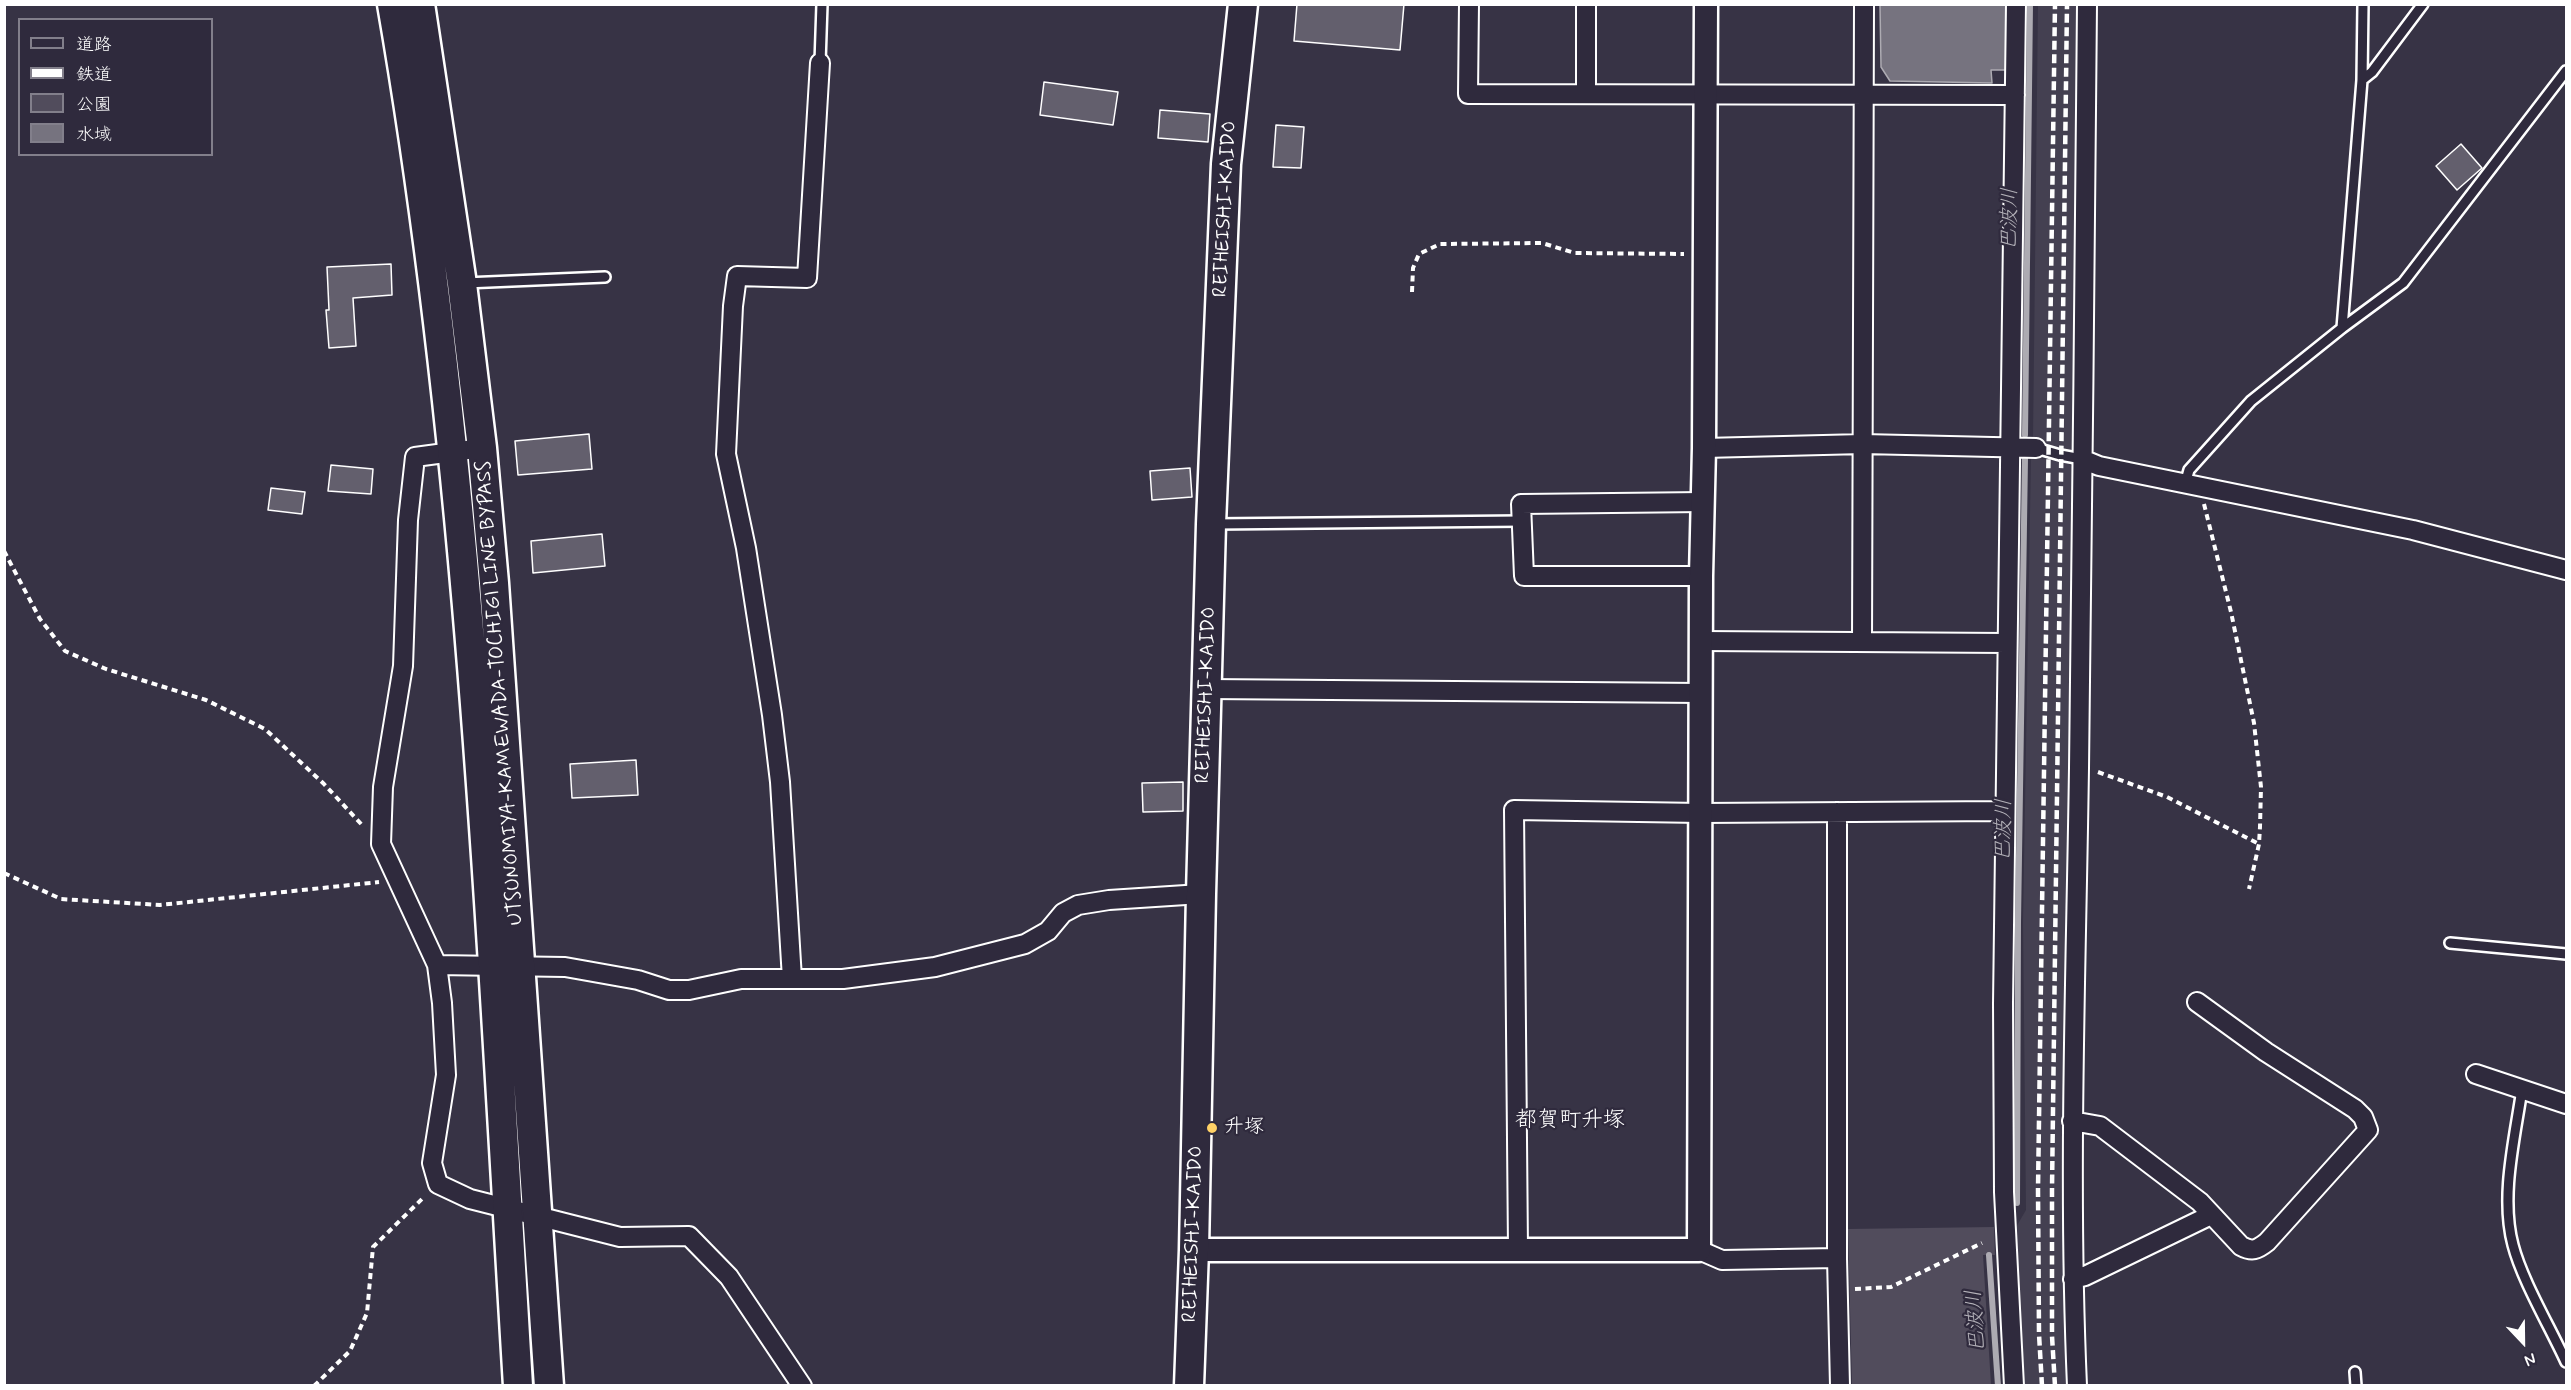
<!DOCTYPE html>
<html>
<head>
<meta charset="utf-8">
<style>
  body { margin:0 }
  #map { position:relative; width:2571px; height:1390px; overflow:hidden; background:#373345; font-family:Mynerve,"Klee One",sans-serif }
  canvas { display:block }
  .frame { position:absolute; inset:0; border:6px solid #fff; pointer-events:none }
  .legend { position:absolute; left:18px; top:18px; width:195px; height:138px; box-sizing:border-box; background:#2f2a3d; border:2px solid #827f8b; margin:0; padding:8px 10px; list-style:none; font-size:18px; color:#fff }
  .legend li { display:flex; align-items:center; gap:12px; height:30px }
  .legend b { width:30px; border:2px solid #827f8b }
  .north { position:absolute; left:2493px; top:1312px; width:60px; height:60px; -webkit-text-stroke:4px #2f2a3d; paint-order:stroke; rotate:158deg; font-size:16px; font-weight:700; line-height:24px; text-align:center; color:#fff }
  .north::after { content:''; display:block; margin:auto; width:21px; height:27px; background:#fff; clip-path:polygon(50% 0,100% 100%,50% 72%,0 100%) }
</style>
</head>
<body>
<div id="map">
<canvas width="2571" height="1390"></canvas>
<div class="frame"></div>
<ul class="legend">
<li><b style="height:8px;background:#2f2a3d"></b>道路</li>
<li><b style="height:8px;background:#fff"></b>鉄道</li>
<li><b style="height:16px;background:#514c5c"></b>公園</li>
<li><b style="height:16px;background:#76737f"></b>水域</li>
</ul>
<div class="north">N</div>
</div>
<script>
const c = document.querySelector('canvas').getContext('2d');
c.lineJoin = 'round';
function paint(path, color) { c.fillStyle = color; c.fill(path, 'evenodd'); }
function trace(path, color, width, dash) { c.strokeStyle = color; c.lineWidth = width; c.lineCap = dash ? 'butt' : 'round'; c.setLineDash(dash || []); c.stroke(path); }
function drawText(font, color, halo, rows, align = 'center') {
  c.font = font + ' Mynerve,"Klee One",sans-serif'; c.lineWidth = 4.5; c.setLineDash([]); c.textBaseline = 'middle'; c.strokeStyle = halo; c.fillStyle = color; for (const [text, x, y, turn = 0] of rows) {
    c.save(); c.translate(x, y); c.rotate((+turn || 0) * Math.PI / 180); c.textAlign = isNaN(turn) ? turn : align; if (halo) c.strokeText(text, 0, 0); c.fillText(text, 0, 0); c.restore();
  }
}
paint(new Path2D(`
  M 2038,5 L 2077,5 L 2072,451 L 2042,445 L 2033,438 Z
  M 2031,456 L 2069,464 L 2073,467 L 2075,478 L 2064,1160 L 2065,1334 L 2069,1385 L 2025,1385 L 2015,1229 L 2026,1210 L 2023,922 Z`), '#444051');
paint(new Path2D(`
  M 1994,1227 L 1995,1255 L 1983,1255 L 1991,1385 L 1852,1385 L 1848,1229 Z`), '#514c5c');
const water = new Path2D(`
  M 1880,5 L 2006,5 L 2007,70 L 1991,70 L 1992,83 L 1890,81 L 1881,67 Z`);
paint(water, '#76737f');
trace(water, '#adabb2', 1.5);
trace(new Path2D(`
  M 2025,435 L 2030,4
  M 2017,1203 L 2018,922 L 2025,458
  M 1989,1255 L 1998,1386`), '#adabb2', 6);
const building = new Path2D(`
  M 1297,4 L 1404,4 L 1400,50 L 1294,41 Z
  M 1044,82 L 1118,92 L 1113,125 L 1040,115 Z
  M 1160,110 L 1210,114 L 1208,142 L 1158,138 Z
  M 1276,125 L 1304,127 L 1301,168 L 1273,167 Z
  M 2461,144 L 2482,168 L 2457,190 L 2436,166 Z
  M 391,264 L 392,295 L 353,298 L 356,346 L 329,348 L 326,310 L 329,310 L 327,267 Z
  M 589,434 L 592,469 L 518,475 L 515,441 Z
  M 331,465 L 373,469 L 371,494 L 328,491 Z
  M 1190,468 L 1192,497 L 1152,500 L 1150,471 Z
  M 271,488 L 305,492 L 302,514 L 268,510 Z
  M 602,534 L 605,566 L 533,573 L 531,541 Z
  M 636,760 L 638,795 L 572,798 L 570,764 Z
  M 1183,782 L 1183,811 L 1143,812 L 1142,783 Z`);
paint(building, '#635f6d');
trace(building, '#fff', 1.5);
const service = new Path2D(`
  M 820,63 L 822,4
  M 2362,80 L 2372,72 L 2423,4
  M 465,283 L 605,277
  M 2342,328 L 2362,80 L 2363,4
  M 2036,448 L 2060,455 L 2082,459
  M 2185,484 L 2189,470 L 2251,401 L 2342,328 L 2403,283 L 2566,71
  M 1214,524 L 1522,521
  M 2450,943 L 2566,954
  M 2522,1089 C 2515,1138 2500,1196 2513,1245 C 2522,1280 2550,1327 2566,1362
  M 2355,1372 L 2356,1386`);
const minor = new Path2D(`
  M 1469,4 L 1468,94 L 2015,95
  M 1586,4 L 1586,93
  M 482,448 L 415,457 L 408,520 L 403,666 L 383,787 L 381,844 L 437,965 L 442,1003 L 446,1075 L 432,1163 L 438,1184 L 470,1199 L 620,1237 L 689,1236 L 729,1277 L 802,1386
  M 1704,448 L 1863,444 L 2036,448
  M 2082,459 L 2099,466 L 2413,530 L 2566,570
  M 1701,576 L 1524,576 L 1521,504 L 1704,502
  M 1701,641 L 2007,643
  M 1862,641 L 1864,4
  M 1207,689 L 1702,693
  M 1837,812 L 1837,1258 L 1840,1386
  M 437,965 L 565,967 L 638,980 L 669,990 L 689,990 L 741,979 L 843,979 L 935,967 L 1025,944 L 1048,931 L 1063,913 L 1078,905 L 1109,900 L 1201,894
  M 792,979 L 780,782 L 772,715 L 746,548 L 726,454 L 733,306 L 737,276 L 807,278 L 820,63
  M 2476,1074 L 2566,1104
  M 2072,1121 L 2100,1126 L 2200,1202 L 2241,1246 C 2252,1252 2257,1250 2267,1242 L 2368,1130 L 2363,1117 L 2355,1109 L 2266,1052 L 2197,1002
  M 1518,1249 L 1514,810 L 1701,813 L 2004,811
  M 1699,1250 L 1722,1260 L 1837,1258
  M 2073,1279 L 2085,1276 L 2211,1215
  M 2014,1386 L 2004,1192 L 2003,1003 L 2016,4
  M 2077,1386 C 2068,1180 2076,974 2079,768 C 2083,513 2084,259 2087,4`);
const tertiary = new Path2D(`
  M 1194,1250 L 1699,1250 L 1701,576 L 1704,448 L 1706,4`);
const primary = new Path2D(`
  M 392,4 C 471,460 490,924 518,1386
  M 420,4 L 462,284 L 482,448 L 494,583 L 549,1386
  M 1189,1386 L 1194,1250 L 1201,894 L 1211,524 L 1226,164 L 1243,4`);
trace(service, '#fff', 14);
trace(minor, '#fff', 22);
trace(tertiary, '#fff', 27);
trace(primary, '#fff', 33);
trace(new Path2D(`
  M 1412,292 L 1413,268 L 1419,254 L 1440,244 L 1542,243 L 1575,253 L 1684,254
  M 2204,504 L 2231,612 L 2254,723 L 2261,787 L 2260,827 L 2259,844 L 2249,889
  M 4,551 L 40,619 L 65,651 L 106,669 L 206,700 L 265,729 L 324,784 L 363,826
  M 2098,772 L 2167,797 L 2259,844
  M 4,873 L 61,899 L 160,905 L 379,882
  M 1855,1289 L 1891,1287 L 1982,1243
  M 314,1386 L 350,1351 L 367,1313 L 373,1247 L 424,1197`), '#fff', 4, [6, 4.5]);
trace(service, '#2f2a3d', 9);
trace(minor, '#2f2a3d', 18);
trace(tertiary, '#2f2a3d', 22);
trace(primary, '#2f2a3d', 28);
trace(new Path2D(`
  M 2042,1386 L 2039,1334 L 2038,1190 L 2055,4
  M 2055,1386 L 2052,1336 L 2052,1190 L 2067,4`), '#fff', 4.5, [9, 4.5]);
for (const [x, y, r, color] of [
  [1212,1128,6,"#ffd166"]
]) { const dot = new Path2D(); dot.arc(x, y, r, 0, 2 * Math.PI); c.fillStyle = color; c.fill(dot); trace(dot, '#2f2a3d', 2); }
drawText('20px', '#fff', '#2f2a3d', [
  ["REIHEISHI-KAIDO",1226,209,-87],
  ["UTSUNOMIYA-KAMEWADA-TOCHIGI LINE BYPASS",501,693,-94],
  ["REIHEISHI-KAIDO",1207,695,-88],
  ["REIHEISHI-KAIDO",1194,1234,-88]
]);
drawText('20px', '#fff', '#2f2a3d', [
  ["升塚",1224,1128]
], 'left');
drawText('italic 21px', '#b4b2b9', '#2f2a3d', [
  ["巴波川",2011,219,-89],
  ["巴波川",2005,830,-89],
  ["巴波川",1977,1321,-94]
]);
drawText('22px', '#fff', '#2f2a3d', [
  ["都賀町升塚",1570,1121]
]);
</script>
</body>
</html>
